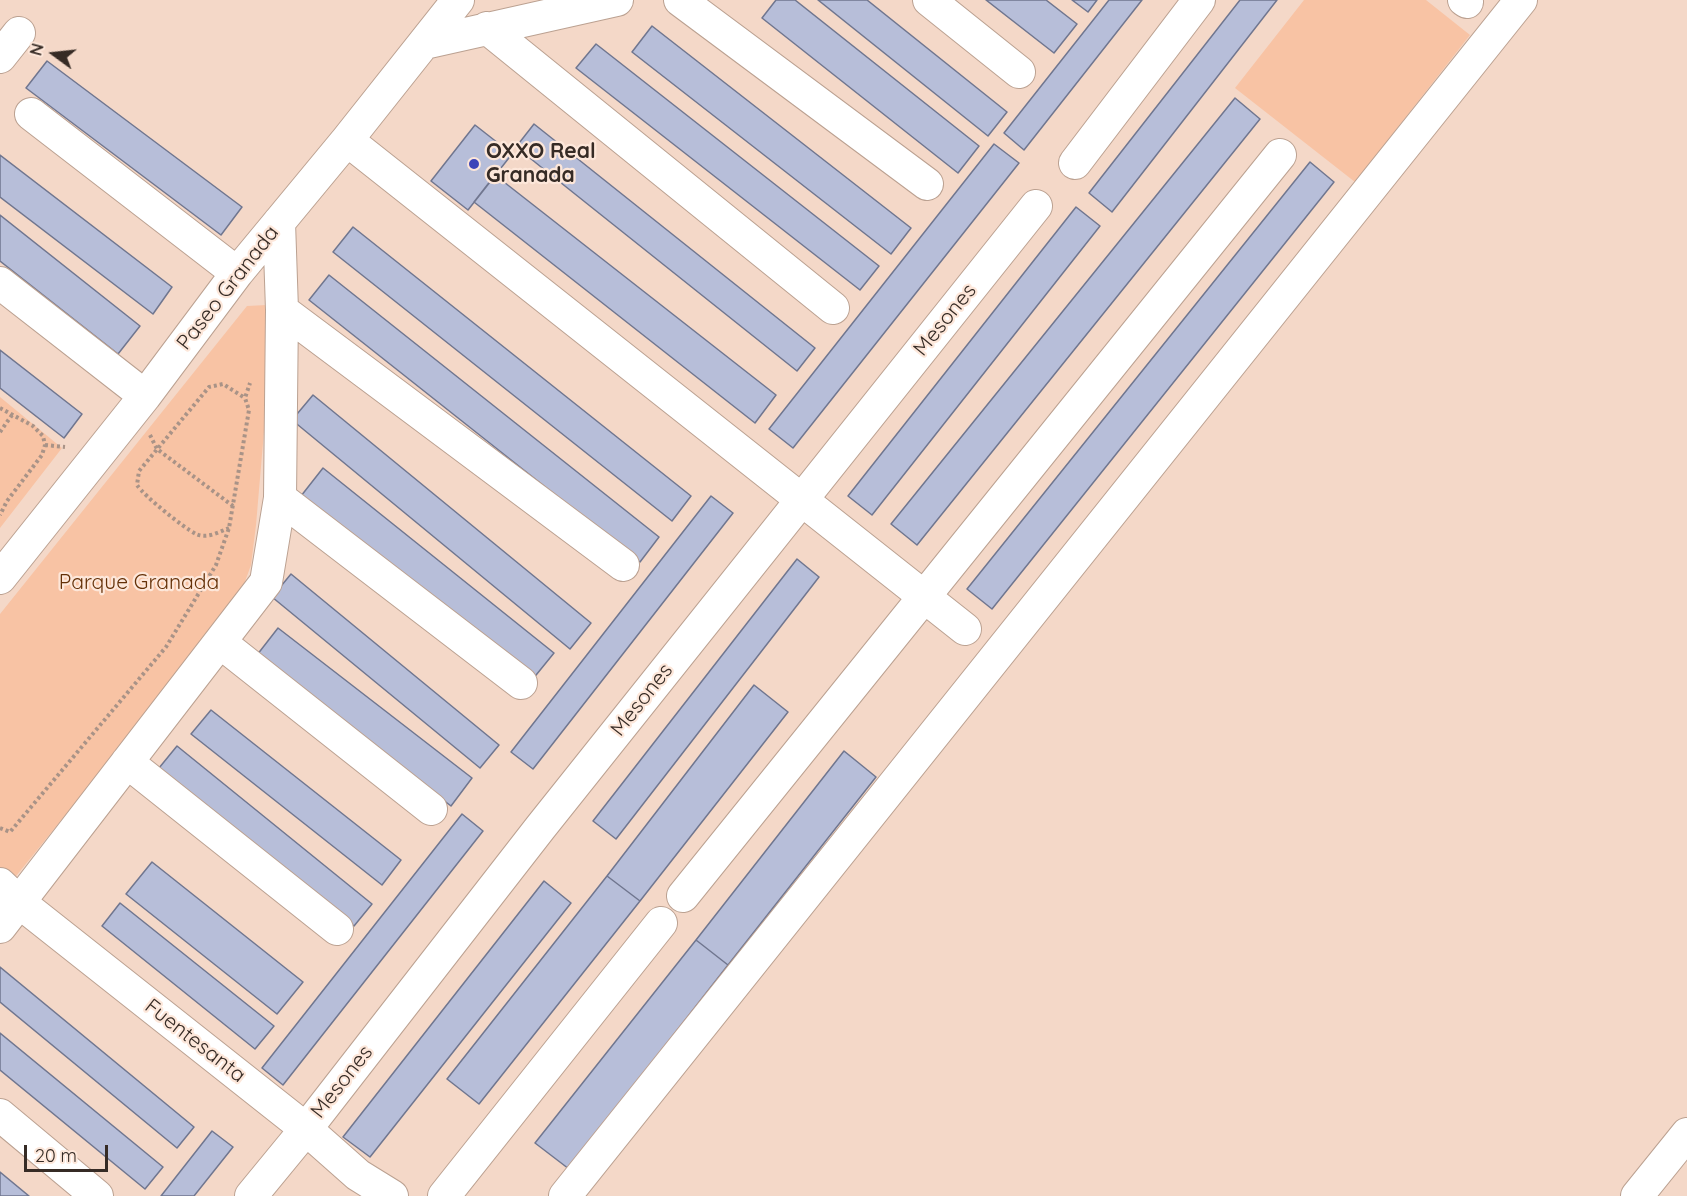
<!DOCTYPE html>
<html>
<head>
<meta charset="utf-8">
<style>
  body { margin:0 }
  #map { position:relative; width:1687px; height:1196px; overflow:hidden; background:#f4d8c8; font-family:Quicksand,sans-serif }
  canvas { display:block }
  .north { position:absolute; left:24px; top:24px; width:60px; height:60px; -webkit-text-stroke:4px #fde7da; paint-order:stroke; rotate:285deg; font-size:16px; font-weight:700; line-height:24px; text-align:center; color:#362b25 }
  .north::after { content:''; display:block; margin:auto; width:21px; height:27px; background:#362b25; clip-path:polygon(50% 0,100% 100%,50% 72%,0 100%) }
  .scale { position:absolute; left:24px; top:1145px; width:84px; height:27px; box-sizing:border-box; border:3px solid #362b25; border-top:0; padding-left:8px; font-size:18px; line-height:21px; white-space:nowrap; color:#362b25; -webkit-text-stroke:4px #fde7da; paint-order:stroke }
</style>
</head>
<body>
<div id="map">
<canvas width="1687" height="1196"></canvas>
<div class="north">N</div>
<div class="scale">20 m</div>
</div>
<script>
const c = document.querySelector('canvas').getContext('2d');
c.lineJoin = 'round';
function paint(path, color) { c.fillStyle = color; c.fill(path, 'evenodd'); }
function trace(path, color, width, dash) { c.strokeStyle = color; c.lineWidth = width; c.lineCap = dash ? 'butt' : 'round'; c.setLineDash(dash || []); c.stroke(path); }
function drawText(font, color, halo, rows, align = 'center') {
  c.font = font + ' Quicksand,sans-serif'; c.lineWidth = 4.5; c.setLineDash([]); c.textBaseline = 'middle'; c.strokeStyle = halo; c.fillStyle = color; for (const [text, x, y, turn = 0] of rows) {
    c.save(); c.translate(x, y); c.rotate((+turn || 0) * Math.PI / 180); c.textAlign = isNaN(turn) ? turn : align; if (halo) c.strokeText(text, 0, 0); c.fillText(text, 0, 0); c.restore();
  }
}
paint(new Path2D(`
  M 1304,0 L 1426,0 L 1470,35 L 1355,182 L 1235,88 Z
  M 267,305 L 274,314 L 256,525 L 251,565 L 238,601 L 0,896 L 0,614 L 247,306 Z
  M 0,397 L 62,448 L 0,528 Z`), '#f8c3a4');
const building = new Path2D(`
  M 776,0 L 795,0 L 979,146 L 958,173 L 762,18 Z
  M 818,0 L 867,0 L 1007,112 L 988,136 Z
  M 986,0 L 1046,0 L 1077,24 L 1054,53 Z
  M 1072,0 L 1097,0 L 1088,12 Z
  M 1109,0 L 1142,0 L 1024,150 L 1004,133 Z
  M 1240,0 L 1277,0 L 1112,212 L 1089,193 Z
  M 652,26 L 911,228 L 891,254 L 632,52 Z
  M 596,44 L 879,266 L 860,290 L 576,68 Z
  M 47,61 L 242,207 L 221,235 L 26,88 Z
  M 1235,98 L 1260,119 L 917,545 L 891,524 Z
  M 534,124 L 815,348 L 797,371 L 516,147 Z
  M 475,125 L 512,154 L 468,210 L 431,181 Z
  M 994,144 L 1019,163 L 793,448 L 769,429 Z
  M 0,155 L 172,287 L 153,314 L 0,197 Z
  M 1310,162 L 1334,182 L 992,609 L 967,589 Z
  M 495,175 L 776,395 L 755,423 L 474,202 Z
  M 1076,207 L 1100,226 L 872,515 L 848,496 Z
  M 0,215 L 140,326 L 118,354 L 0,261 Z
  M 353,227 L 691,496 L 672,521 L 333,252 Z
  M 329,275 L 659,537 L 640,562 L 309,300 Z
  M 0,350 L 82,414 L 64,438 L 0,388 Z
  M 313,395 L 591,623 L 570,649 L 292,420 Z
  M 323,468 L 554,653 L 532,680 L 301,496 Z
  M 711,496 L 733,513 L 533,769 L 511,752 Z
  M 797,559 L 819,577 L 616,839 L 593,821 Z
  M 291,574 L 499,745 L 480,768 L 272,597 Z
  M 278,628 L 472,778 L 451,806 L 257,655 Z
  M 754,685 L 788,712 L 640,901 L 607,876 Z
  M 211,710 L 401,860 L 382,885 L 191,734 Z
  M 177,746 L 372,904 L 354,926 L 159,768 Z
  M 844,751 L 876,777 L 728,965 L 696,940 Z
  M 462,814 L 483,831 L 283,1085 L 262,1068 Z
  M 152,862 L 303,982 L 277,1014 L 126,894 Z
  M 607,876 L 640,901 L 479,1104 L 447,1079 Z
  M 544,881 L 571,903 L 370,1157 L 343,1137 Z
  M 120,903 L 274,1026 L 255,1049 L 102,926 Z
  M 696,940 L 728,965 L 569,1169 L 535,1143 Z
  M 0,967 L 194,1127 L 177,1148 L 0,1002 Z
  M 0,1033 L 163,1167 L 145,1189 L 0,1070 Z
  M 212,1131 L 233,1147 L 194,1196 L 161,1196 Z
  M 0,1172 L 29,1196 L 0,1196 Z`);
paint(building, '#b7bed9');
trace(building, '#70768f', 1.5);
const minor = new Path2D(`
  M 680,0 L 927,184
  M 929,0 L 1019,72
  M 1464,0 L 1467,2
  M 487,28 L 833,308
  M 425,43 L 617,0
  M 0,57 L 19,33
  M 31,114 L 237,273
  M 347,140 L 965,629
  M 1075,163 L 1199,0
  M 0,283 L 145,396
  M 282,310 L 623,565
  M 280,498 L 521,683
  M 0,578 L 145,396 L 237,273 L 347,140 L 458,0
  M 221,643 L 431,809
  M 127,762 L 337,929
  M 0,884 L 19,902 L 306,1129 L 358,1175 L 392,1196
  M 683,896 L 1280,155
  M 0,927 L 266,582 L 280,498 L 282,310 L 279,222
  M 0,1115 L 97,1196
  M 251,1196 L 306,1129 L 540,828 L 1036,206
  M 444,1196 L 661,923
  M 565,1196 L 1521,0
  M 1637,1196 L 1687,1134`);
trace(minor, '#bba191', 34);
trace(new Path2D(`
  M 0,408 L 33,426 L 43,436 L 45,445 L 42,455 L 7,501 L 0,515
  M 0,432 L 12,415
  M 150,435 L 157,449 L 233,506
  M 45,445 L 65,447
  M 229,528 C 219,532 207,539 196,534 C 184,528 144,496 137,485 L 139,471 L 209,387 L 223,384 L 245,398
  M 0,828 L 10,832 L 166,647 L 216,565 L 229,528 L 249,410 L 245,398 L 250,383`), '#a99387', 4, [3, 3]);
trace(minor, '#fff', 32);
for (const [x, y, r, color] of [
  [474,164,6,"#3e45b9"]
]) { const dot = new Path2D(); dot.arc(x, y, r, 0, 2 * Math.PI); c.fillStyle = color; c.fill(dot); trace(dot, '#fde7da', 2); }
drawText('bold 21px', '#362b25', '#fde7da', [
  ["OXXO Real",486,152],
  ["Granada",486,176]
], 'left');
drawText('21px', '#362b25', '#fde7da', [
  ["Paseo Granada",228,288,-52],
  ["Mesones",945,320,-51],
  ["Mesones",642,700,-52],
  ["Fuentesanta",195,1041,38],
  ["Mesones",342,1082,-52]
]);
drawText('21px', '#643007', '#fde7da', [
  ["Parque Granada",139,583]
]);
</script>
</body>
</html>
